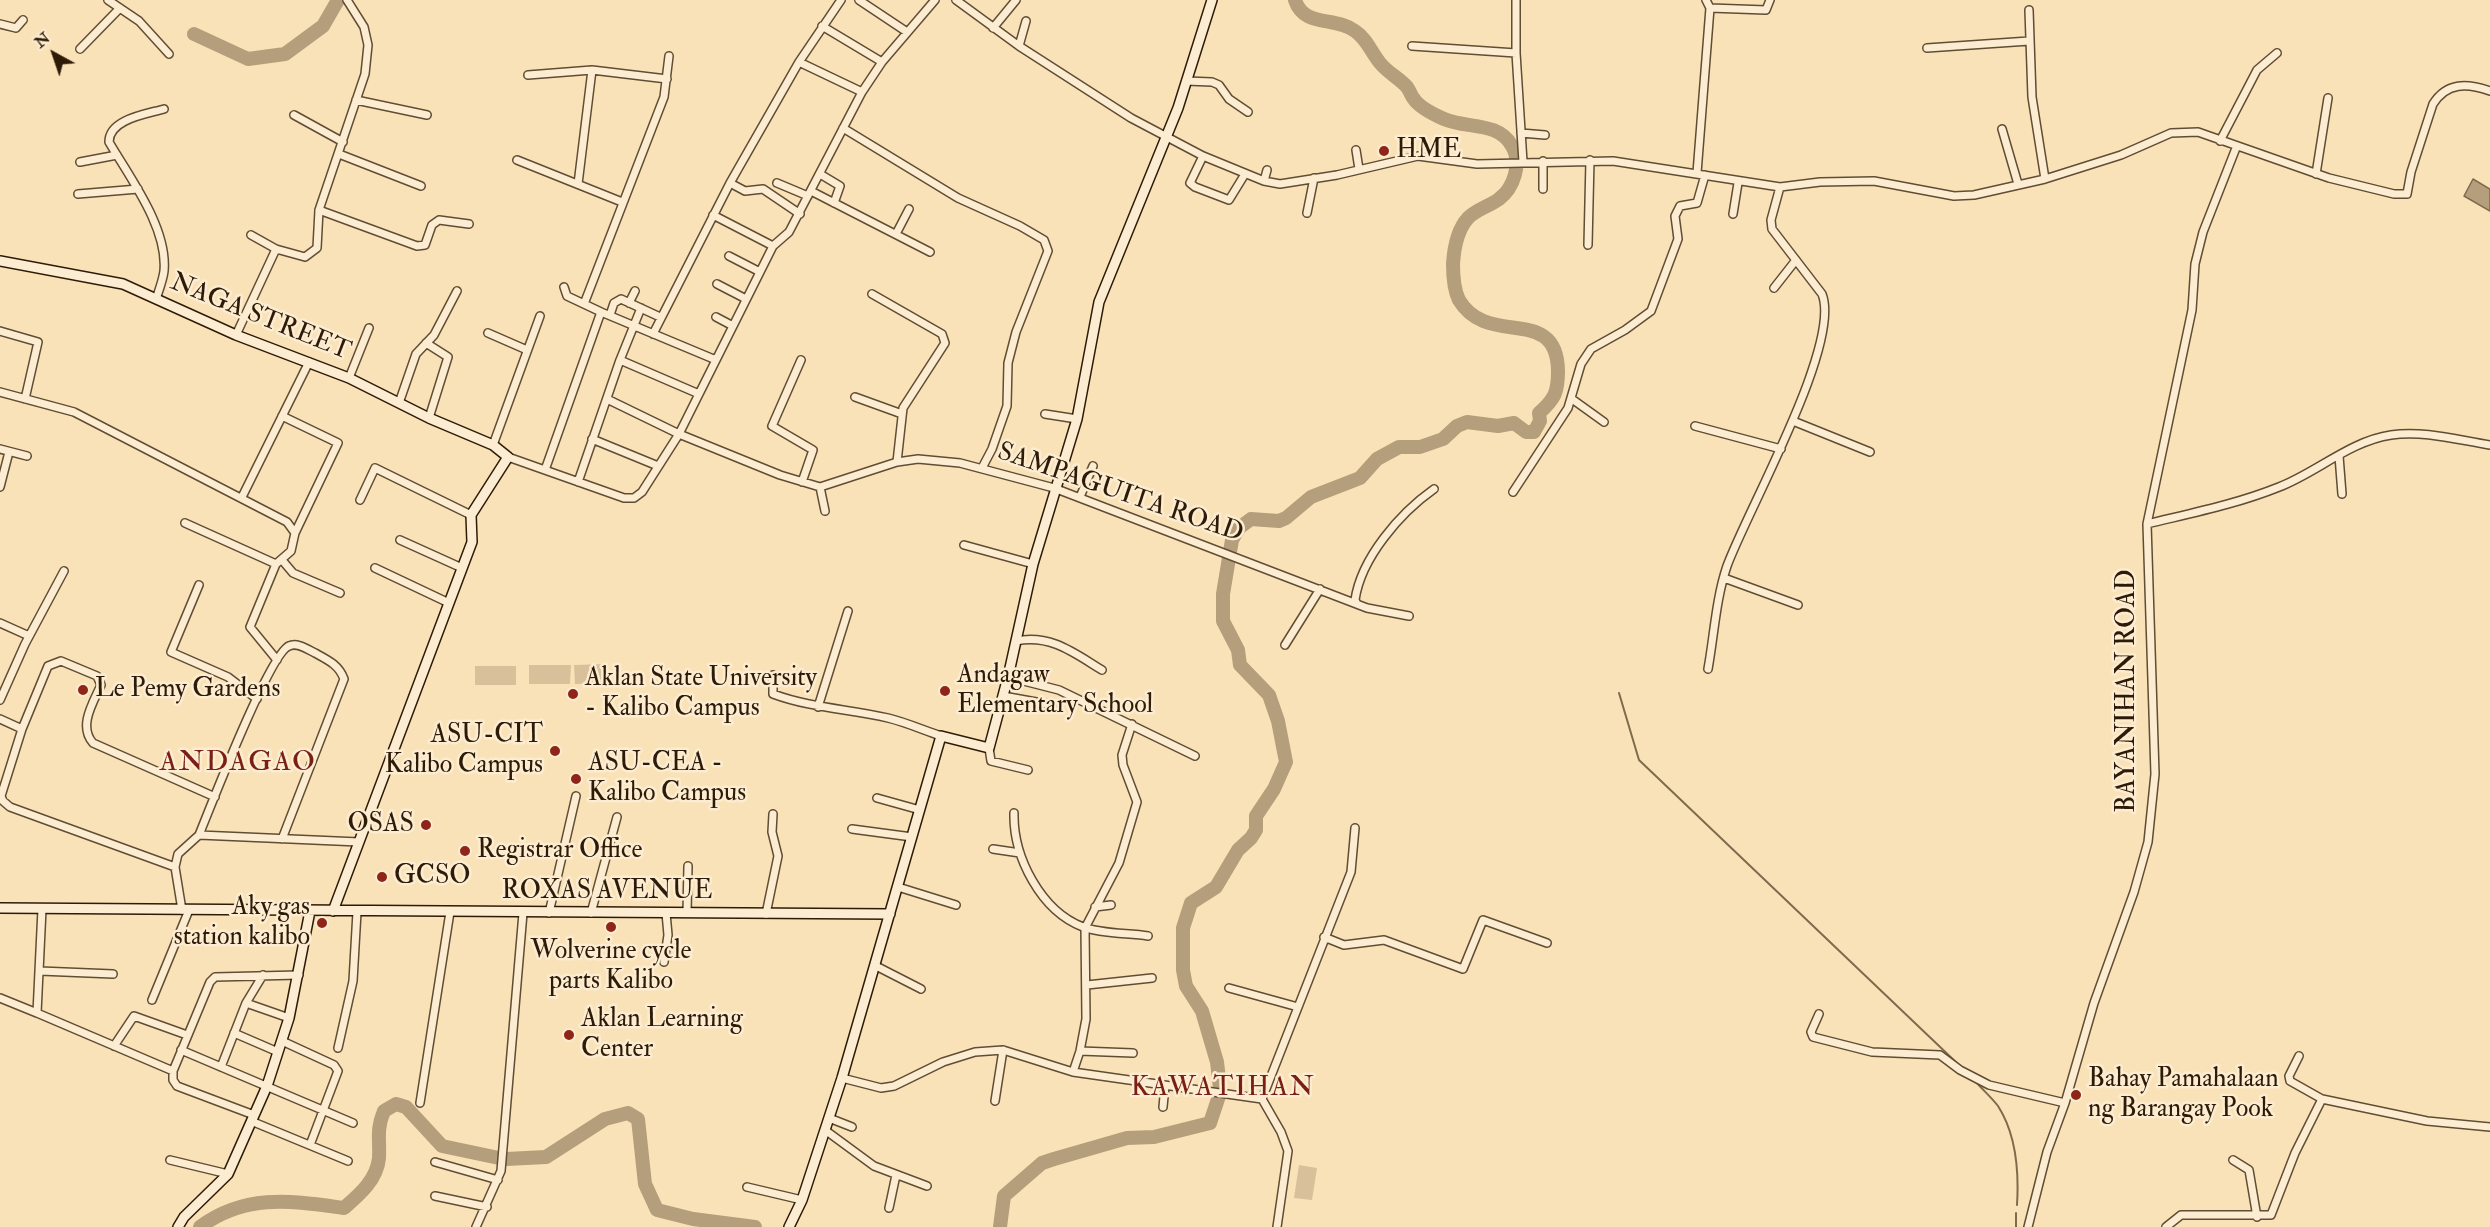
<!DOCTYPE html>
<html>
<head>
<meta charset="utf-8">
<style>
  body { margin:0 }
  #map { position:relative; width:2490px; height:1227px; overflow:hidden; background:#fae2b8; font-family:"IM FELL Double Pica",serif }
  canvas { display:block }
  .north { position:absolute; left:24px; top:24px; width:60px; height:60px; -webkit-text-stroke:4px #fcecd1; paint-order:stroke; rotate:320deg; font-size:16px; font-weight:700; line-height:24px; text-align:center; color:#2d1b07 }
  .north::after { content:''; display:block; margin:auto; width:21px; height:27px; background:#2d1b07; clip-path:polygon(50% 0,100% 100%,50% 72%,0 100%) }
</style>
</head>
<body>
<div id="map">
<canvas width="2490" height="1227"></canvas>
<div class="north">N</div>
</div>
<script>
const c = document.querySelector('canvas').getContext('2d');
c.lineJoin = 'round';
function paint(path, color) { c.fillStyle = color; c.fill(path, 'evenodd'); }
function trace(path, color, width, dash) { c.strokeStyle = color; c.lineWidth = width; c.lineCap = dash ? 'butt' : 'round'; c.setLineDash(dash || []); c.stroke(path); }
function drawText(font, color, halo, rows, align = 'center') {
  c.font = font + ' "IM FELL Double Pica",serif'; c.lineWidth = 5; c.setLineDash([]); c.textBaseline = 'middle'; c.strokeStyle = halo; c.fillStyle = color; for (const [text, x, y, turn = 0] of rows) {
    c.save(); c.translate(x, y); c.rotate((+turn || 0) * Math.PI / 180); c.textAlign = isNaN(turn) ? turn : align; if (halo) c.strokeText(text, 0, 0); c.fillText(text, 0, 0); c.restore();
  }
}
paint(new Path2D(`
  M 607,664 L 607,683 L 575,684 L 574,665 Z
  M 529,665 L 571,665 L 570,684 L 529,684 Z
  M 475,666 L 516,666 L 516,685 L 475,685 Z
  M 1299,1165 L 1317,1168 L 1312,1200 L 1294,1198 Z`), '#d7c09a');
const water = new Path2D(`
  M 2473,179 L 2490,189 L 2490,211 L 2464,196 Z`);
paint(water, '#b49e7c');
trace(water, '#7e6a4d', 1.5);
trace(new Path2D(`
  M 1619,693 L 1639,760 L 1959,1065
  M 1976,1082 C 1983,1090 1992,1098 1998,1106 C 2016,1134 2019,1173 2017,1205
  M 2016,1227 L 2016,1213`), '#7e6a4d', 2);
trace(new Path2D(`
  M 194,34 L 248,59 L 285,54 L 323,26 L 338,0
  M 1220,1088 L 1217,1062 L 1202,1011 L 1186,986 L 1183,970 L 1183,928 L 1191,903 L 1216,887 L 1238,850 L 1251,838 L 1256,830 L 1256,816 L 1274,789 L 1286,762 L 1278,721 L 1269,695 L 1240,665 L 1238,650 L 1223,621 L 1223,594 L 1232,540 L 1239,528 L 1251,519 L 1279,521 L 1286,518 L 1311,497 L 1360,478 L 1377,459 L 1399,447 L 1420,447 L 1443,439 L 1457,426 L 1467,422 L 1498,426 L 1514,423 L 1526,432 L 1534,432 L 1540,421 L 1539,413 C 1555,399 1558,392 1558,371 C 1557,303 1488,349 1459,300 C 1454,290 1453,275 1453,264 C 1454,248 1457,230 1468,218 C 1477,209 1490,206 1499,199 C 1514,188 1522,163 1512,146 C 1498,121 1467,129 1444,119 C 1435,115 1419,107 1414,99 C 1411,96 1410,91 1407,87 C 1399,78 1388,73 1380,63 C 1371,52 1367,39 1355,31 C 1335,16 1304,28 1295,0
  M 506,1159 L 546,1157 L 605,1119 L 628,1113 L 638,1119 L 645,1184 L 657,1210 L 693,1219 L 755,1227
  M 200,1227 C 246,1193 292,1201 344,1208 C 359,1195 377,1180 379,1158 C 380,1139 376,1130 384,1111 L 396,1104 L 406,1107 L 442,1146 L 499,1158
  M 1000,1227 L 1004,1196 L 1042,1163 L 1054,1159 L 1127,1138 L 1154,1137 L 1210,1123 L 1219,1096`), '#b49e7c', 14);
const street = new Path2D(`
  M 108,0 L 139,21 L 169,54
  M 859,0 L 907,32
  M 956,0 L 1019,46 L 1131,118 L 1203,156 L 1264,181 L 1280,184 L 1337,175 L 1418,156 L 1477,164 L 1613,161 L 1780,187 L 1820,182 L 1874,181 L 1954,196 L 1974,195 L 2045,179 L 2121,155 L 2171,133 L 2198,132 L 2329,178 L 2394,194 L 2407,194 L 2411,172 L 2433,104 C 2447,82 2467,83 2490,91
  M 1516,0 L 1516,53 L 1523,162
  M 1710,8 L 1766,10 L 1770,0
  M 2029,10 L 2032,97 L 2045,179
  M 0,24 L 16,28 L 23,20
  M 822,26 L 882,62
  M 993,28 L 1016,0
  M 1019,46 L 1026,21
  M 1412,46 L 1516,53
  M 1927,48 L 2029,41
  M 80,49 L 120,8
  M 799,62 L 862,92
  M 528,75 L 592,70 L 667,79
  M 1186,81 L 1212,82 L 1219,85 L 1229,99 L 1248,112
  M 356,100 L 427,115
  M 294,115 L 343,142
  M 843,128 L 958,198 L 1020,226 L 1044,240 L 1048,251 L 1016,332 L 1008,363 L 1007,406 L 992,449 L 982,468
  M 2002,129 L 2018,184
  M 1521,133 L 1545,135
  M 2220,141 L 2257,70 L 2277,53
  M 1356,150 L 1359,169
  M 339,154 L 421,186
  M 1203,156 L 1190,183 L 1195,187 L 1229,200 L 1245,174
  M 517,160 L 622,202
  M 1543,161 L 1543,189
  M 80,162 L 117,155
  M 1697,173 L 1710,8 L 1706,0
  M 820,174 L 840,186 L 834,203
  M 2316,174 L 2328,98
  M 1264,181 L 1267,170
  M 730,183 L 745,191 L 763,189 L 800,214
  M 777,183 L 808,196
  M 578,184 L 592,70
  M 811,191 L 930,252
  M 78,194 L 138,189
  M 319,210 L 417,246 L 425,245 L 432,225 L 439,220 L 469,224
  M 1307,213 L 1314,178
  M 1733,214 L 1738,183
  M 713,215 L 773,246
  M 896,234 L 909,209
  M 251,235 L 276,249
  M 1588,245 L 1590,160
  M 729,256 L 760,272
  M 717,284 L 746,299
  M 564,287 L 567,296 L 584,304
  M 1774,288 L 1796,260
  M 872,294 L 942,334 L 945,343 L 903,408 L 897,462
  M 156,299 C 159,290 163,280 164,271 C 168,228 130,178 109,142 C 109,119 147,114 164,109
  M 629,303 L 635,291
  M 601,312 L 584,304 L 664,97 L 669,56
  M 610,315 L 614,303 L 621,299 L 660,317
  M 716,317 L 733,326
  M 0,331 L 38,342 L 25,399
  M 488,333 L 527,350
  M 653,334 L 730,183 L 799,62 L 841,0
  M 236,335 L 276,249 L 305,257 L 317,248 L 319,210 L 365,74 L 368,45 L 364,27 L 347,0
  M 426,343 L 448,357 L 429,418
  M 620,360 L 699,394
  M 801,360 L 772,426 L 813,450 L 802,482
  M 349,378 L 369,328
  M 0,392 L 74,412 L 287,522 L 295,533 L 291,551 L 276,564
  M 855,397 L 902,414
  M 607,399 L 679,434 L 780,475 L 820,487 L 897,462 L 918,459 L 960,463 L 1054,488 L 1367,608 L 1409,616
  M 1572,399 L 1604,422
  M 399,403 L 416,354 L 434,335 L 457,291
  M 1045,414 L 1077,419
  M 282,416 L 338,443 L 295,533
  M 1793,421 L 1870,452
  M 1695,426 L 1781,449
  M 592,439 L 658,466
  M 493,445 L 540,316
  M 0,449 L 27,456
  M 2339,456 L 2342,494
  M 508,457 L 624,498 L 634,498 L 642,492 L 679,434 L 773,246 L 789,232 L 862,92 L 882,62 L 935,0
  M 545,470 L 601,312 L 716,360
  M 578,482 L 620,360 L 641,308
  M 0,487 L 9,452
  M 820,487 L 825,511
  M 1513,492 L 1568,408 L 1581,364 L 1591,349 L 1625,330 L 1651,311 L 1678,239 L 1675,216 L 1680,206 L 1697,203 L 1705,175
  M 242,497 L 309,362
  M 1080,497 L 1093,466
  M 360,500 L 375,468 L 471,515
  M 185,523 L 276,564 L 250,627 L 277,660
  M 2147,524 C 2192,513 2237,504 2279,487 C 2316,473 2350,441 2391,435 C 2423,430 2458,440 2490,445
  M 400,540 L 462,568
  M 964,545 L 1033,564
  M 282,560 L 293,573 L 340,593
  M 375,568 L 449,603
  M 1724,578 L 1798,605
  M 199,585 L 171,652 L 228,677 L 257,699
  M 1357,604 L 1355,600 C 1361,558 1400,513 1434,489
  M 0,623 L 29,636
  M 1016,641 C 1051,634 1074,653 1102,670
  M 1285,645 L 1320,589
  M 1708,669 C 1714,636 1716,598 1727,566 C 1747,511 1842,344 1822,294 L 1772,229 L 1771,220 L 1780,187
  M 773,675 L 773,694 C 811,708 849,709 888,718 C 905,722 923,730 941,736
  M 1008,677 L 1059,690 L 1195,756
  M 1003,696 L 1053,705
  M 0,700 L 25,644 L 64,571
  M 818,707 L 848,611
  M 0,719 L 22,729
  M 989,748 L 991,761 L 1028,770
  M 215,797 L 93,743 C 78,726 93,703 101,685 L 97,676 L 61,661 L 48,666 L 22,729 L 1,796 L 3,801 L 10,807 L 175,867 L 178,854 L 199,835 L 359,842
  M 877,798 L 920,810
  M 1014,813 C 1013,857 1041,911 1083,927 C 1102,934 1128,933 1148,936
  M 852,829 L 912,837
  M 199,835 C 210,808 270,653 289,646 C 297,642 307,649 315,653 C 328,660 339,665 344,679 L 282,839
  M 993,849 L 1020,853
  M 175,867 L 182,910
  M 898,887 L 956,905
  M 1095,907 L 1111,905
  M 42,909 L 37,1013 L 173,1071
  M 549,913 L 576,796
  M 591,913 L 617,817
  M 687,913 L 688,866
  M 766,914 L 778,856 L 772,832 L 773,814
  M 1324,937 L 1344,945 L 1384,940 L 1463,969 L 1483,920 L 1547,943
  M 664,962 L 668,935 L 666,913
  M 876,966 L 921,989
  M 40,971 L 113,974
  M 1087,985 L 1152,978
  M 1229,988 L 1298,1007
  M 0,998 L 37,1013
  M 152,1000 L 189,910
  M 246,1003 L 289,1018
  M 1819,1014 L 1811,1032 L 1813,1037 L 1872,1052 L 1940,1055 L 1960,1070 L 1989,1085 L 2065,1103
  M 234,1033 L 278,1052
  M 282,1041 L 334,1065 L 338,1071 L 310,1145
  M 114,1046 L 134,1016 L 187,1035
  M 338,1048 L 353,981 L 357,912
  M 181,1050 L 353,1123
  M 1080,1051 L 1133,1053
  M 2299,1056 L 2289,1076 L 2290,1081 L 2322,1099
  M 221,1067 L 246,1003 L 263,975
  M 1073,1072 L 1080,1051 L 1086,1019 L 1085,928 L 1119,863 L 1137,802 L 1123,765 L 1122,755 L 1132,724
  M 842,1078 L 881,1088 L 894,1086 L 943,1062 L 975,1052 L 1003,1050 L 1073,1072 L 1262,1099 L 1351,872 L 1355,828
  M 1262,1099 L 1281,1132 L 1288,1151 L 1277,1227
  M 995,1101 L 1003,1050
  M 420,1103 L 450,912
  M 1163,1107 L 1165,1086
  M 254,1115 L 177,1086 L 173,1080 L 173,1071 L 210,982 L 215,977 L 299,975
  M 829,1118 L 852,1127
  M 251,1121 L 348,1161
  M 825,1130 L 874,1166 L 927,1186
  M 170,1160 L 228,1174
  M 2233,1160 L 2249,1170 L 2257,1217
  M 435,1162 L 498,1180
  M 747,1187 L 802,1200
  M 435,1196 L 487,1207
  M 889,1208 L 896,1175
  M 476,1227 L 501,1171 L 523,913
  M 2028,1227 L 2047,1152 L 2065,1103 L 2094,1003 L 2134,892 L 2148,842 L 2155,774 L 2147,524 L 2192,310 L 2195,264 L 2203,232 L 2236,148
  M 2166,1227 L 2181,1215 L 2271,1215 L 2295,1153 L 2322,1099 L 2427,1121 L 2490,1127`);
const secondary = new Path2D(`
  M 0,261 L 123,284 L 236,335 L 349,378 L 429,418 L 493,445 L 508,457 L 471,515 L 472,542 L 333,911
  M 0,908 L 890,914
  M 178,1227 L 184,1217 L 228,1174 L 267,1086 L 289,1018 L 310,911
  M 789,1227 L 802,1200 L 842,1078 L 941,736 L 989,748 L 1008,677 L 1033,564 L 1077,419 L 1099,302 L 1178,108 L 1212,0`);
trace(street, '#604d33', 10);
trace(secondary, '#2d1b07', 12);
trace(street, '#fcecd1', 7);
trace(secondary, '#fcecd1', 9);
for (const [x, y, r, color] of [
  [1384,151,6,"#8f2418"],
  [83,690,6,"#8f2418"],
  [945,691,6,"#8f2418"],
  [573,694,6,"#8f2418"],
  [555,751,6,"#8f2418"],
  [576,779,6,"#8f2418"],
  [426,825,6,"#8f2418"],
  [465,851,6,"#8f2418"],
  [382,877,6,"#8f2418"],
  [322,923,6,"#8f2418"],
  [611,927,6,"#8f2418"],
  [569,1035,6,"#8f2418"],
  [2076,1095,6,"#8f2418"]
]) { const dot = new Path2D(); dot.arc(x, y, r, 0, 2 * Math.PI); c.fillStyle = color; c.fill(dot); trace(dot, '#fcecd1', 2); }
drawText('26px', '#2d1b07', '#fcecd1', [
  ["HME",1396,151],
  ["Andagaw",957,676],
  ["Elementary School",957,706],
  ["Aklan State University",585,679],
  ["- Kalibo Campus",585,709],
  ["Le Pemy Gardens",95,690],
  ["ASU-CIT",543,736,"right"],
  ["Kalibo Campus",543,766,"right"],
  ["ASU-CEA -",588,764],
  ["Kalibo Campus",588,794],
  ["OSAS",414,825,"right"],
  ["Registrar Office",477,851],
  ["GCSO",394,877],
  ["Aky gas",310,908,"right"],
  ["station kalibo",310,938,"right"],
  ["Wolverine cycle",611,952,"center"],
  ["parts Kalibo",611,982,"center"],
  ["Aklan Learning",581,1020],
  ["Center",581,1050],
  ["Bahay Pamahalaan",2088,1080],
  ["ng Barangay Pook",2088,1110]
], 'left');
drawText('26px', '#2d1b07', '#fcecd1', [
  ["NAGA STREET",260,318,22],
  ["SAMPAGUITA ROAD",1120,494,19],
  ["BAYANIHAN ROAD",2128,691,-90],
  ["ROXAS AVENUE",607,892]
]);
c.letterSpacing = '1.5px';
drawText('27px', '#7a1f14', '#fcecd1', [
  ["KAWATIHAN",1223,1089]
]);
c.letterSpacing = '0px';
c.letterSpacing = '1.5px';
drawText('28px', '#7a1f14', '#fcecd1', [
  ["ANDAGAO",238,764]
]);
c.letterSpacing = '0px';
</script>
</body>
</html>
